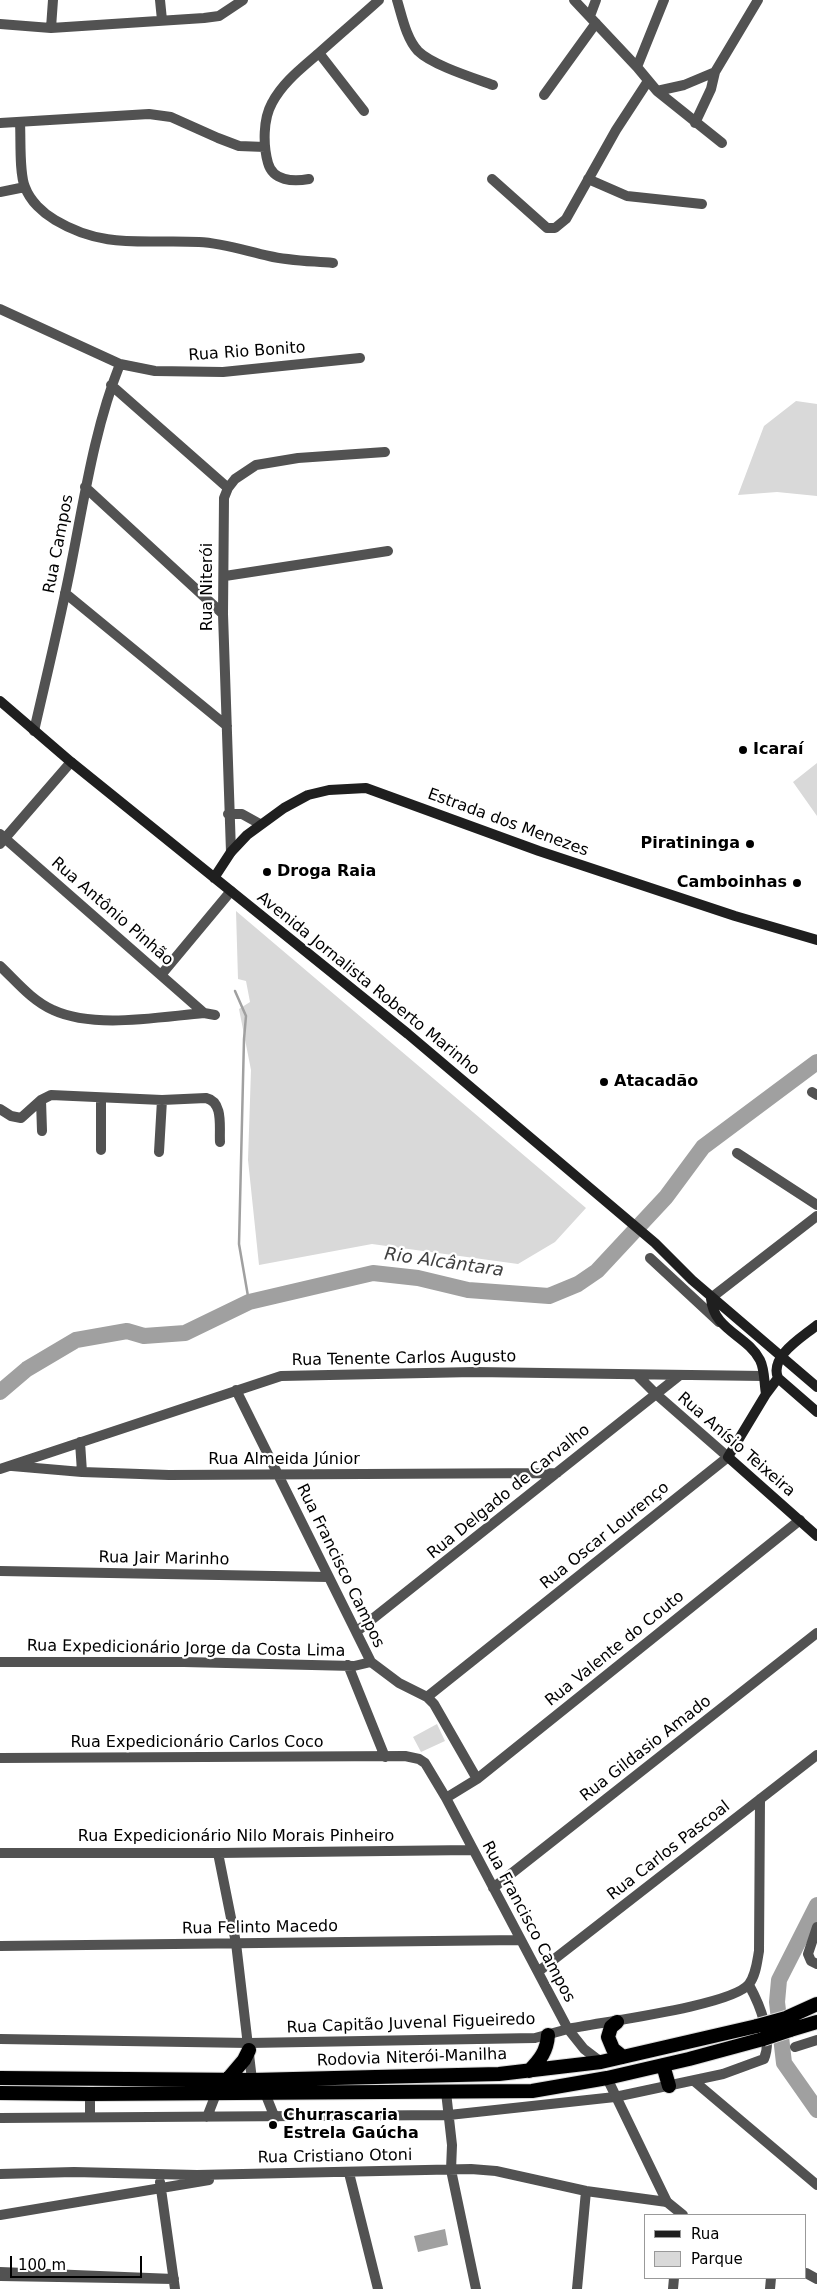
<!DOCTYPE html>
<html>
<head>
<meta charset="utf-8">
<style>
  body { margin:0 }
  #map { position:relative; width:817px; height:2289px; overflow:hidden; background:#fff; font-family:"DejaVu Sans",sans-serif }
  canvas { display:block }
  .legend { position:absolute; left:644px; top:2214px; width:162px; height:65px; box-sizing:border-box; background:#fff; border:1px solid #999; margin:0; padding:6px 9px; list-style:none; font-size:15px; color:#000 }
  .legend li { display:flex; align-items:center; gap:10px; height:25px }
  .legend b { width:25px; border:1px solid #999 }
  .scale { position:absolute; left:10px; top:2256px; width:132px; height:22px; box-sizing:border-box; border:2px solid #000; border-top:0; padding-left:6px; font-size:15px; line-height:18px; white-space:nowrap; color:#000; -webkit-text-stroke:4px #fff; paint-order:stroke }
</style>
</head>
<body>
<div id="map">
<canvas width="817" height="2289"></canvas>
<ul class="legend">
<li><b style="height:6px;background:#1f1f1f"></b>Rua</li>
<li><b style="height:14px;background:#d9d9d9"></b>Parque</li>
</ul>
<div class="scale">100 m</div>
</div>
<script>
const c = document.querySelector('canvas').getContext('2d');
c.lineJoin = 'round';
function paint(path, color) { c.fillStyle = color; c.fill(path, 'evenodd'); }
function trace(path, color, width, dash) { c.strokeStyle = color; c.lineWidth = width; c.lineCap = dash ? 'butt' : 'round'; c.setLineDash(dash || []); c.stroke(path); }
function drawText(font, color, halo, rows, align = 'center') {
  c.font = font + ' "DejaVu Sans",sans-serif'; c.lineWidth = 4.5; c.setLineDash([]); c.textBaseline = 'middle'; c.strokeStyle = halo; c.fillStyle = color; for (const [text, x, y, turn = 0] of rows) {
    c.save(); c.translate(x, y); c.rotate((+turn || 0) * Math.PI / 180); c.textAlign = isNaN(turn) ? turn : align; if (halo) c.strokeText(text, 0, 0); c.fillText(text, 0, 0); c.restore();
  }
}
paint(new Path2D(`
  M 796,401 L 817,404 L 817,496 L 777,492 L 738,495 L 764,426 Z
  M 817,763 L 817,816 L 793,782 Z
  M 236,911 L 586,1208 L 555,1242 L 518,1264 L 372,1244 L 259,1265 L 248,1160 L 251,1070 L 239,1009 L 250,1002 L 246,981 L 238,979 Z
  M 437,1724 L 445,1741 L 421,1752 L 413,1737 Z`), '#d9d9d9');
paint(new Path2D(`
  M 445,2229 L 448,2245 L 418,2252 L 414,2236 Z`), '#a0a0a0');
trace(new Path2D(`
  M 235,991 L 246,1016 L 244,1039 L 239,1244 L 249,1302`), '#a0a0a0', 2.5);
trace(new Path2D(`
  M 0,1392 L 27,1369 L 76,1340 L 127,1331 L 144,1336 L 185,1333 L 249,1302 L 373,1273 L 418,1278 L 468,1290 L 549,1296 L 578,1284 L 597,1271 L 666,1197 L 703,1147 L 817,1062
  M 817,1905 L 779,1980 L 777,2002 L 784,2063 L 817,2110`), '#a0a0a0', 16);
const trunk = new Path2D(`
  M 786,2018 L 817,2004
  M 617,2022 L 611,2027 L 608,2037 L 613,2049 L 623,2057
  M 790,2030 L 817,2022
  M 663,2065 L 669,2086
  M 529,2071 C 540,2060 547,2051 548,2035
  M 0,2078 L 252,2080 L 499,2074 L 601,2062 L 757,2026
  M 227,2080 L 244,2060 L 249,2050
  M 0,2093 L 90,2094 L 532,2091 L 607,2078 L 689,2059 L 763,2039`);
trace(trunk, '#dbdbdb', 16);
trace(new Path2D(`
  M 160,0 L 162,20
  M 397,0 C 402,16 406,38 418,51 C 432,65 474,78 493,85
  M 574,0 L 637,67 L 657,91 L 722,143
  M 590,16 L 596,0
  M 0,24 L 51,28 L 204,18 L 219,16 L 243,0
  M 51,28 L 53,0
  M 319,53 L 364,111
  M 637,67 L 664,0
  M 657,91 L 684,85 L 715,72
  M 544,95 L 596,23
  M 0,123 L 149,114 L 171,117 L 218,138 L 239,146 L 265,147
  M 20,123 C 21,139 19,173 25,187 C 30,201 43,213 55,220 C 105,250 145,239 199,242 C 223,243 246,251 269,256 C 290,261 312,261 333,263
  M 695,123 L 711,89 L 715,72 L 758,0
  M 309,179 C 293,182 273,181 268,163 C 263,145 263,119 272,103 C 283,82 302,68 319,53 C 339,35 359,18 379,0
  M 492,179 L 547,228 L 555,228 L 566,219 L 616,130 L 648,81
  M 588,179 L 627,196 L 702,204
  M 0,192 L 25,187
  M 0,309 L 120,364 L 155,371 L 223,372 L 360,358
  M 111,385 L 228,488
  M 85,487 L 223,614
  M 225,576 L 388,551
  M 65,593 L 227,726
  M 34,731 C 47,674 61,617 72,560 C 85,494 95,427 120,364
  M 228,814 L 242,814 L 260,824
  M 0,834 L 204,1013
  M 231,852 L 223,614 L 224,498 L 228,488 L 235,479 L 256,465 L 298,458 L 385,452
  M 0,966 C 16,981 32,1001 53,1010 C 94,1029 158,1017 204,1013 L 215,1015
  M 161,975 L 231,891
  M 812,1092 L 817,1095
  M 101,1098 L 101,1150
  M 41,1100 L 42,1131
  M 0,1109 L 11,1116 L 21,1118 L 41,1100 L 51,1095 L 162,1100 L 206,1098 C 224,1102 219,1128 220,1142
  M 159,1152 L 162,1100
  M 737,1153 L 817,1205
  M 650,1258 L 719,1322
  M 711,1298 L 817,1216
  M 236,1390 L 371,1662 L 399,1683 L 427,1697 L 434,1704 L 477,1779
  M 80,1442 L 82,1472
  M 12,1466 L 82,1472 L 169,1475 L 557,1473
  M 0,1469 L 281,1376 L 474,1372 L 763,1376
  M 0,1571 L 328,1577
  M 356,1632 L 680,1375
  M 0,1662 L 184,1662 L 354,1666 L 371,1662
  M 348,1665 L 385,1757
  M 427,1697 L 728,1457 L 656,1394 L 637,1375
  M 0,1758 L 405,1756 L 419,1759 L 425,1763 L 446,1798 L 568,2029 L 584,2049 L 601,2062
  M 446,1798 L 477,1779 L 800,1520
  M 0,1853 L 218,1853 L 472,1850
  M 218,1853 L 236,1943 L 252,2080
  M 493,1888 L 817,1633
  M 817,1927 L 808,1954 L 811,1961 L 817,1964
  M 0,1946 L 521,1940
  M 539,1971 L 817,1755
  M 0,2039 L 249,2043 L 535,2038 C 546,2035 557,2032 568,2029 C 600,2022 732,2006 749,1984 C 756,1975 757,1962 759,1951 L 760,1799
  M 795,2047 L 817,2040
  M 694,2081 L 817,2185
  M 446,2092 L 452,2145 L 451,2170 L 476,2289
  M 265,2093 L 275,2118
  M 90,2117 L 90,2094
  M 207,2117 L 216,2094
  M 0,2118 L 449,2115 L 615,2097 L 723,2074 L 764,2059 C 773,2037 760,2005 749,1985
  M 349,2173 L 378,2289
  M 0,2174 L 74,2172 L 197,2175 L 471,2169 L 496,2171 L 586,2191 L 667,2202
  M 160,2182 L 175,2289
  M 0,2215 L 209,2180
  M 0,2272 L 174,2279 L 0,2276
  M 577,2289 L 586,2191
  M 673,2289 L 674,2278
  M 770,2289 L 771,2278`), '#525252', 10);
trace(new Path2D(`
  M 0,844 L 71,762
  M 607,2078 L 667,2202 L 683,2215
  M 806,2273 L 817,2279`), '#525252', 10);
trace(new Path2D(`
  M 0,701 L 71,762 L 408,1034 L 655,1243 L 692,1280 L 817,1387
  M 214,878 L 231,852 L 247,835 L 284,808 L 308,795 L 329,790 L 366,788 L 539,851 L 735,916 L 817,940
  M 711,1298 C 713,1330 747,1335 760,1360 C 765,1370 764,1383 766,1394
  M 817,1325 C 803,1337 769,1356 778,1378 L 817,1412
  M 778,1378 L 766,1394 L 728,1457 L 817,1536`), '#1f1f1f', 10);
trace(trunk, '#000', 14);
const trunkBridge = new Path2D(`
  M 757,2026 L 786,2018
  M 763,2039 L 790,2030`);
trace(trunkBridge, '#dbdbdb', 16, []);
trace(trunkBridge, '#000', 14);
for (const [x, y, r, color] of [
  [743,750,5,"#000"],
  [750,844,5,"#000"],
  [267,872,5,"#000"],
  [797,883,5,"#000"],
  [604,1082,5,"#000"],
  [273,2125,5,"#000"]
]) { const dot = new Path2D(); dot.arc(x, y, r, 0, 2 * Math.PI); c.fillStyle = color; c.fill(dot); trace(dot, '#fff', 2); }
drawText('16px', '#000', '#fff', [
  ["Rua Rio Bonito",247,352,-4],
  ["Rua Campos",59,544,-79],
  ["Rua Niterói",208,587,-90],
  ["Estrada dos Menezes",508,823,20],
  ["Rua Antônio Pinhão",112,912,41],
  ["Avenida Jornalista Roberto Marinho",368,984,39],
  ["Rua Tenente Carlos Augusto",404,1359,-1],
  ["Rua Anísio Teixeira",736,1445,41],
  ["Rua Almeida Júnior",284,1460],
  ["Rua Delgado de Carvalho",509,1492,-39],
  ["Rua Oscar Lourenço",605,1536,-39],
  ["Rua Jair Marinho",164,1559,1],
  ["Rua Francisco Campos",340,1566,64],
  ["Rua Expedicionário Jorge da Costa Lima",186,1649,1],
  ["Rua Valente do Couto",615,1649,-39],
  ["Rua Expedicionário Carlos Coco",197,1743],
  ["Rua Gildasio Amado",646,1749,-38],
  ["Rua Expedicionário Nilo Morais Pinheiro",236,1837],
  ["Rua Carlos Pascoal",669,1851,-38],
  ["Rua Francisco Campos",528,1922,62],
  ["Rua Felinto Macedo",260,1928,-1],
  ["Rua Capitão Juvenal Figueiredo",411,2024,-2],
  ["Rodovia Niterói-Manilha",412,2058,-2],
  ["Rua Cristiano Otoni",335,2157,-1]
]);
drawText('bold 16px', '#000', '#fff', [
  ["Icaraí",753,750],
  ["Piratininga",740,844,"right"],
  ["Droga Raia",277,872],
  ["Camboinhas",787,883,"right"],
  ["Atacadão",614,1082],
  ["Churrascaria",283,2116],
  ["Estrela Gaúcha",283,2134]
], 'left');
drawText('italic 18px', '#414141', '#fff', [
  ["Rio Alcântara",444,1263,8]
]);
</script>
</body>
</html>
